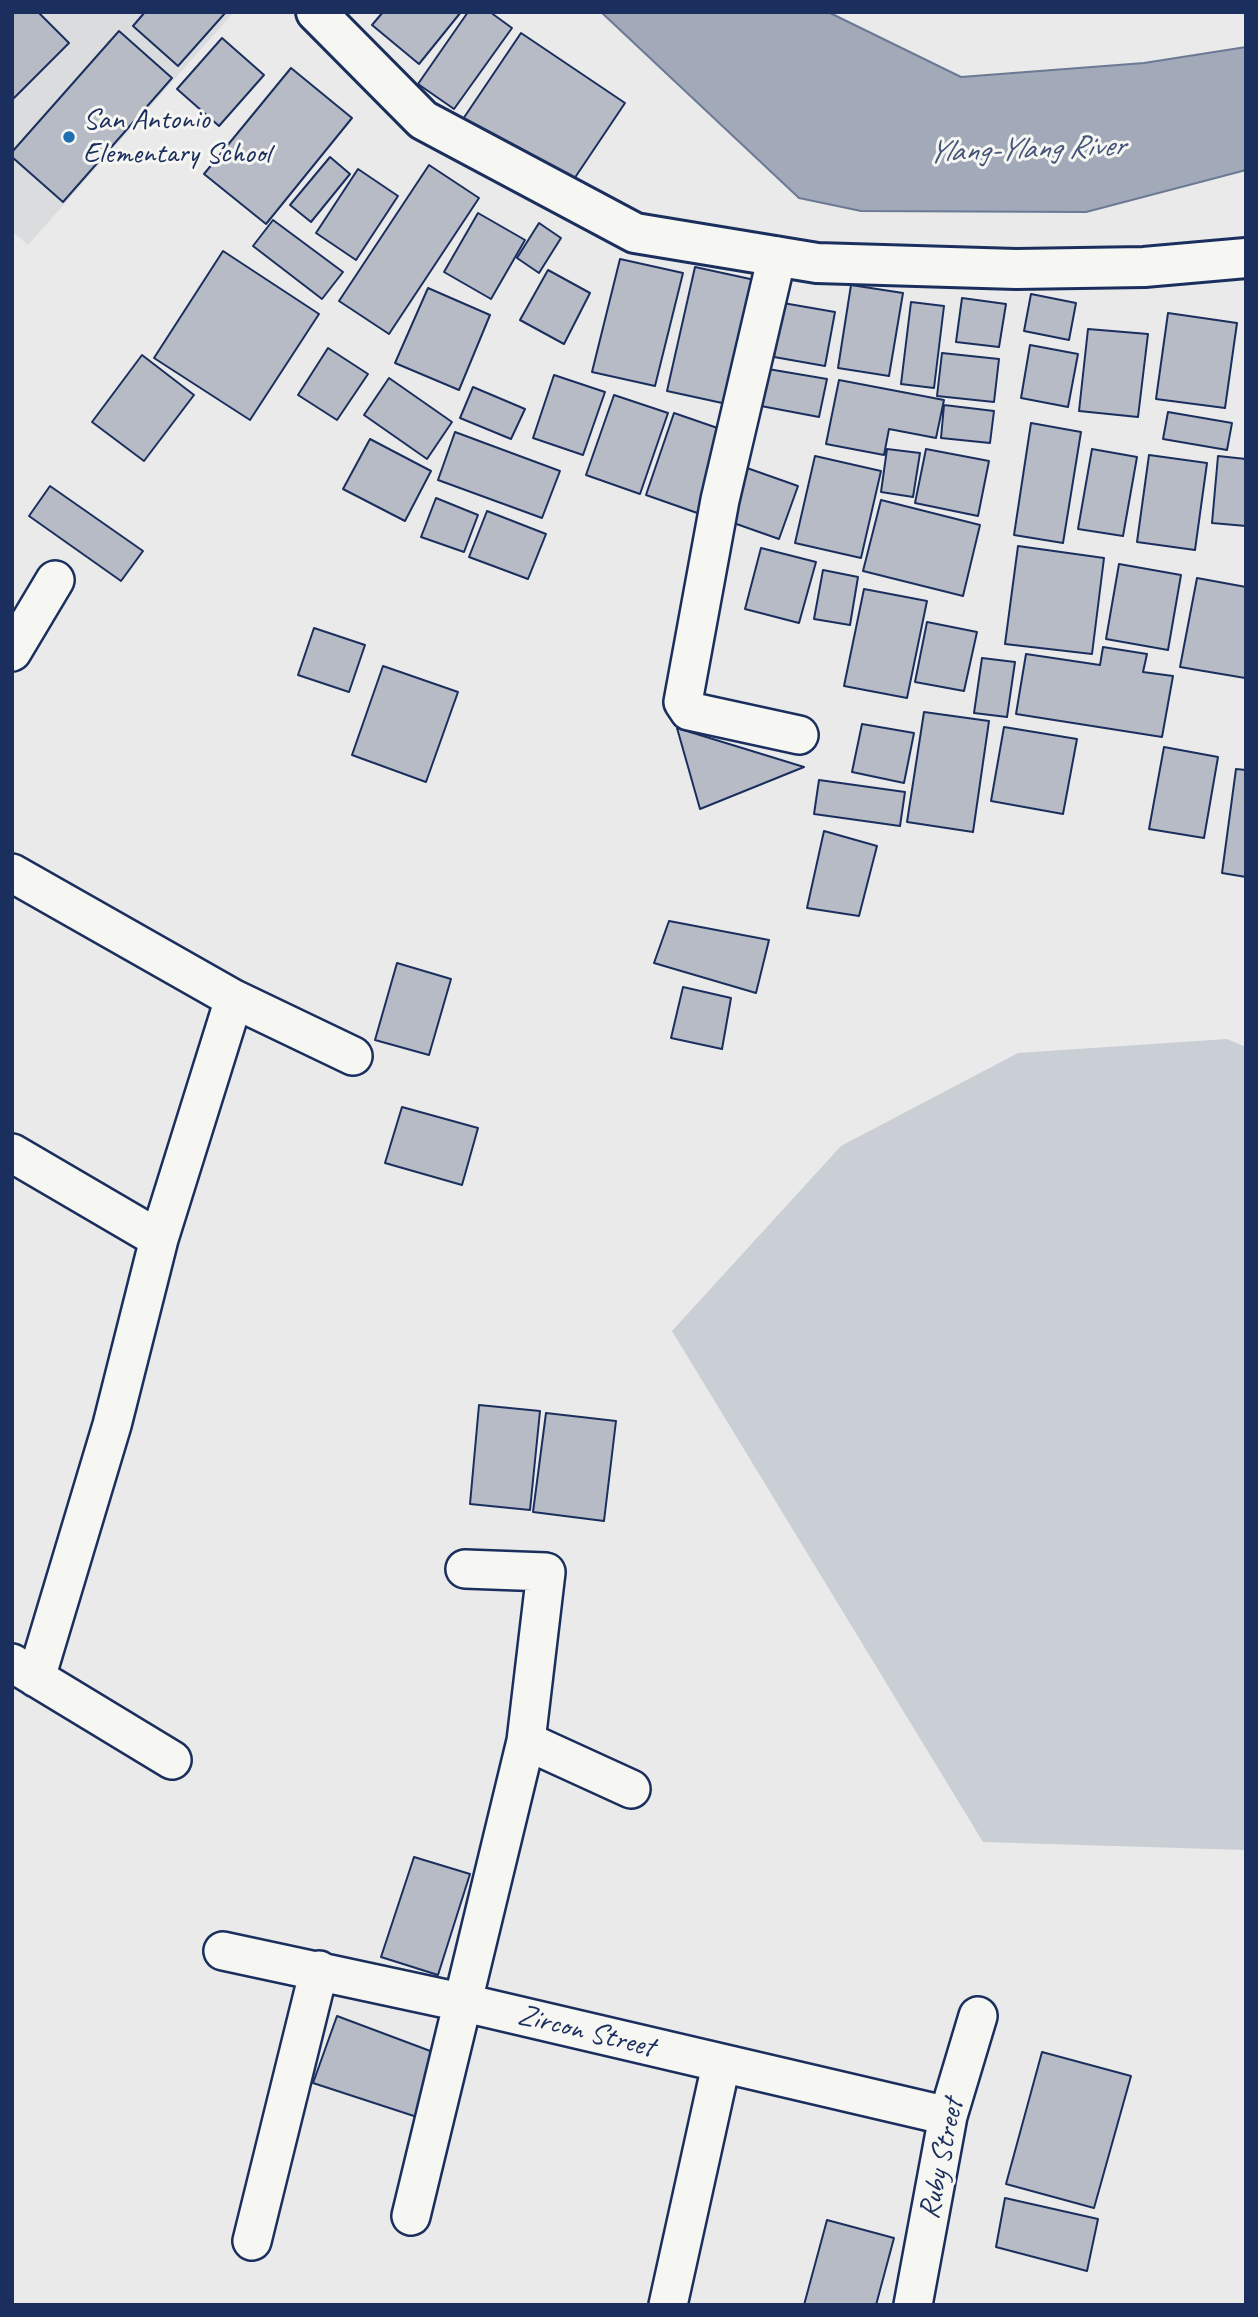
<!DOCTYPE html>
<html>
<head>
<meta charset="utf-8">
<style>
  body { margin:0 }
  #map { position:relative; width:1258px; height:2317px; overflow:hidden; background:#e9eae9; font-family:Caveat,sans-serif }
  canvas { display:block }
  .frame { position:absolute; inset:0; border:14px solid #1b2f5e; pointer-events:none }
</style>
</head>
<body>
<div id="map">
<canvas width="1258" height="2317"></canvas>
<div class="frame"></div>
</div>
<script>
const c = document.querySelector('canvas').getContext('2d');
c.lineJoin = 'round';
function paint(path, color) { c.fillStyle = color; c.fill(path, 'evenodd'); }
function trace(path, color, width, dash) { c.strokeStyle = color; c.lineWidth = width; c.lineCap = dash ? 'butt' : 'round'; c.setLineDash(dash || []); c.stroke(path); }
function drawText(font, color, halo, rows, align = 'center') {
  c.font = font + ' Caveat,sans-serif'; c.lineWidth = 6; c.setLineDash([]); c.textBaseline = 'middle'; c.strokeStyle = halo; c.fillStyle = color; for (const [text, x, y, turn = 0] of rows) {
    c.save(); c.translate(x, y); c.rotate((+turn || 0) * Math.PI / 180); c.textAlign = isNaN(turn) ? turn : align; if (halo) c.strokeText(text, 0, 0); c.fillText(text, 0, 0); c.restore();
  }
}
paint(new Path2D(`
  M 12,12 L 234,12 L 28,245 L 12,231 Z`), '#dadcde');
paint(new Path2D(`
  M 1227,1039 L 1246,1047 L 1246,1850 L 983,1842 L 672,1331 L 841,1146 L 1018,1053 Z`), '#caced5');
const water = new Path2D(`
  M 601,12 L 828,12 L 961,77 L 1144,63 L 1246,47 L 1246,170 L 1086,212 L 861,211 L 799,198 Z`);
paint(water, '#a2aaba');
trace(water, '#6c7995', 2);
const building = new Path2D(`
  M 12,12 L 38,12 L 69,43 L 12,100 Z
  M 145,12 L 226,12 L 178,66 L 133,26 Z
  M 383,12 L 461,12 L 419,64 L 372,25 Z
  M 468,12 L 490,12 L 512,28 L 454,109 L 418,84 Z
  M 119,31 L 172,78 L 63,202 L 12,157 L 12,152 Z
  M 521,33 L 625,103 L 566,191 L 461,122 Z
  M 222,38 L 264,75 L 219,126 L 177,89 Z
  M 291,68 L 352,118 L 266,224 L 204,174 Z
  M 330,157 L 350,174 L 311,222 L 290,205 Z
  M 429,165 L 479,198 L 389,334 L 339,301 Z
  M 358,169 L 398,196 L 356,260 L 316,233 Z
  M 478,213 L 525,240 L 491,299 L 444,272 Z
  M 273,220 L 343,272 L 322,299 L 253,246 Z
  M 539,223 L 561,238 L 539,273 L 517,258 Z
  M 223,251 L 319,314 L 250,420 L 154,358 Z
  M 620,259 L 683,273 L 655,386 L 592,372 Z
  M 695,267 L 764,282 L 736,406 L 667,391 Z
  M 548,270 L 590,293 L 564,344 L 520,320 Z
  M 851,285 L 903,293 L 889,376 L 838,368 Z
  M 428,288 L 490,315 L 459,390 L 395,363 Z
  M 1031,294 L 1076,303 L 1069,340 L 1024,331 Z
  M 962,298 L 1006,304 L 999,347 L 956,342 Z
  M 911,302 L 944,306 L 934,388 L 901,384 Z
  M 783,303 L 835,312 L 825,366 L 774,357 Z
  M 1168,313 L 1237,323 L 1225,408 L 1156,399 Z
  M 1088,329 L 1148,334 L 1138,417 L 1079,411 Z
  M 1030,345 L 1078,354 L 1068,407 L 1021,398 Z
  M 328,348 L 368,374 L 337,420 L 298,395 Z
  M 942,353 L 999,359 L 994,402 L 937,396 Z
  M 142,355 L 194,395 L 144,461 L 92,422 Z
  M 768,369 L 827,379 L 819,417 L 761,406 Z
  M 554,375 L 605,392 L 583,455 L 533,438 Z
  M 389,378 L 452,422 L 427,459 L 364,415 Z
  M 839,380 L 944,400 L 936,438 L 889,429 L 884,455 L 826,444 Z
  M 473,387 L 525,409 L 511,439 L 460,418 Z
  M 614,395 L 668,413 L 640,494 L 586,475 Z
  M 944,405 L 994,411 L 990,443 L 941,438 Z
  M 1168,412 L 1232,423 L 1227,450 L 1163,439 Z
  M 674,413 L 732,433 L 703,515 L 646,495 Z
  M 1031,423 L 1081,432 L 1063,543 L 1014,535 Z
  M 455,432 L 560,471 L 542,518 L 438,480 Z
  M 370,439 L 431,471 L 405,521 L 343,489 Z
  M 887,449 L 920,453 L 913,497 L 881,492 Z
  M 926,449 L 989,461 L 978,516 L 915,503 Z
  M 1092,449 L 1137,457 L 1123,536 L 1078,529 Z
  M 1149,455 L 1207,463 L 1195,550 L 1137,542 Z
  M 815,456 L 881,471 L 861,558 L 795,543 Z
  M 1218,456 L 1246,459 L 1246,526 L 1212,523 Z
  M 747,468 L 798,486 L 779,539 L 728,521 Z
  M 50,486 L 143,551 L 121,581 L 29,516 Z
  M 436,498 L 478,515 L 464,552 L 421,537 Z
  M 881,500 L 980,525 L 963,596 L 863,571 Z
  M 487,511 L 546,534 L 528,579 L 469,557 Z
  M 1018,546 L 1104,558 L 1092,654 L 1005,644 Z
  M 761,548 L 816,562 L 799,623 L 745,609 Z
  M 1119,564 L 1181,575 L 1168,650 L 1106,639 Z
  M 823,570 L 858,577 L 850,625 L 814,619 Z
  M 1197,578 L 1246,587 L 1245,678 L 1180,667 Z
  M 864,589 L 927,601 L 907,698 L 844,686 Z
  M 927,622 L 977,632 L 964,691 L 915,682 Z
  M 314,628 L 365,645 L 349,692 L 298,675 Z
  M 1103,647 L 1147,654 L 1143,672 L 1173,676 L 1162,737 L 1016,714 L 1026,654 L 1100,665 Z
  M 982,658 L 1015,662 L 1007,717 L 974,713 Z
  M 383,666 L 458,692 L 426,782 L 352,755 Z
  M 924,712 L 989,721 L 973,832 L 907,822 Z
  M 862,724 L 914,733 L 904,783 L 852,772 Z
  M 1004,727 L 1077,739 L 1063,814 L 991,801 Z
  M 677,728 L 804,767 L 700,809 Z
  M 1164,747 L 1218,757 L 1204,838 L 1149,829 Z
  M 1236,769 L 1246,770 L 1246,877 L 1222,873 Z
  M 819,780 L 905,792 L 900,826 L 814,814 Z
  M 824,831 L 877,846 L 859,916 L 807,908 Z
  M 669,921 L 769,940 L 756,993 L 654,963 Z
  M 397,963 L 451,979 L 429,1055 L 375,1040 Z
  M 683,987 L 731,998 L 722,1049 L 671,1038 Z
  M 402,1107 L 478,1128 L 462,1185 L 385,1163 Z
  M 479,1405 L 540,1411 L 530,1510 L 470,1504 Z
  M 546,1413 L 616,1421 L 604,1521 L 533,1512 Z
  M 414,1857 L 470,1874 L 438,1975 L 381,1957 Z
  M 337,2016 L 433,2052 L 417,2117 L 313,2083 Z
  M 1042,2052 L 1131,2076 L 1094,2208 L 1006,2184 Z
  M 1005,2198 L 1098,2219 L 1087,2271 L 996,2247 Z
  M 827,2220 L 894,2238 L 876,2305 L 804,2305 Z`);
paint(building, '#b6bbc6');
trace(building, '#1b2f5e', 2);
const street = new Path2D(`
  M 777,256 L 720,500 L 683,702 L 689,711 L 799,735
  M 12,652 L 55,580
  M 12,873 L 234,999 L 353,1056
  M 12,1153 L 159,1239
  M 12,1663 L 172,1760
  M 36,1678 L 112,1425 L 159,1239 L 234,999
  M 526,1741 L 631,1789
  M 223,1951 L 465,2003 L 948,2116
  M 411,2216 L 526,1741 L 546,1572 L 465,1569
  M 252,2241 L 319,1970
  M 668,2305 L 721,2065
  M 913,2305 L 948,2116 L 978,2016`);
const secondary = new Path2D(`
  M 316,12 L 423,120 L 635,233 L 817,263 L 1016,269 L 1144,267 L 1246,258`);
trace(street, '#1b2f5e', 42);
trace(secondary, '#1b2f5e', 44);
trace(street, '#f6f6f2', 37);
trace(secondary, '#f6f6f2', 38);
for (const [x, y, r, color] of [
  [69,137,7,"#1f6fb2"]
]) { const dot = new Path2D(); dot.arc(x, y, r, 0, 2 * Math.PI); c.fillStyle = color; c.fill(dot); trace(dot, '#f6f6f2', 2.5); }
drawText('30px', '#1b2f5e', '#f6f6f2', [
  ["San Antonio",83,120],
  ["Elementary School",83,154]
], 'left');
drawText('30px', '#1b2f5e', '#f6f6f2', [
  ["Zircon Street",586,2032,14],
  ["Ruby Street",942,2159,-78]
]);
drawText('italic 32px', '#44547a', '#f6f6f2', [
  ["Ylang-Ylang River",1026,150,-2]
]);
</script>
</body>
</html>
